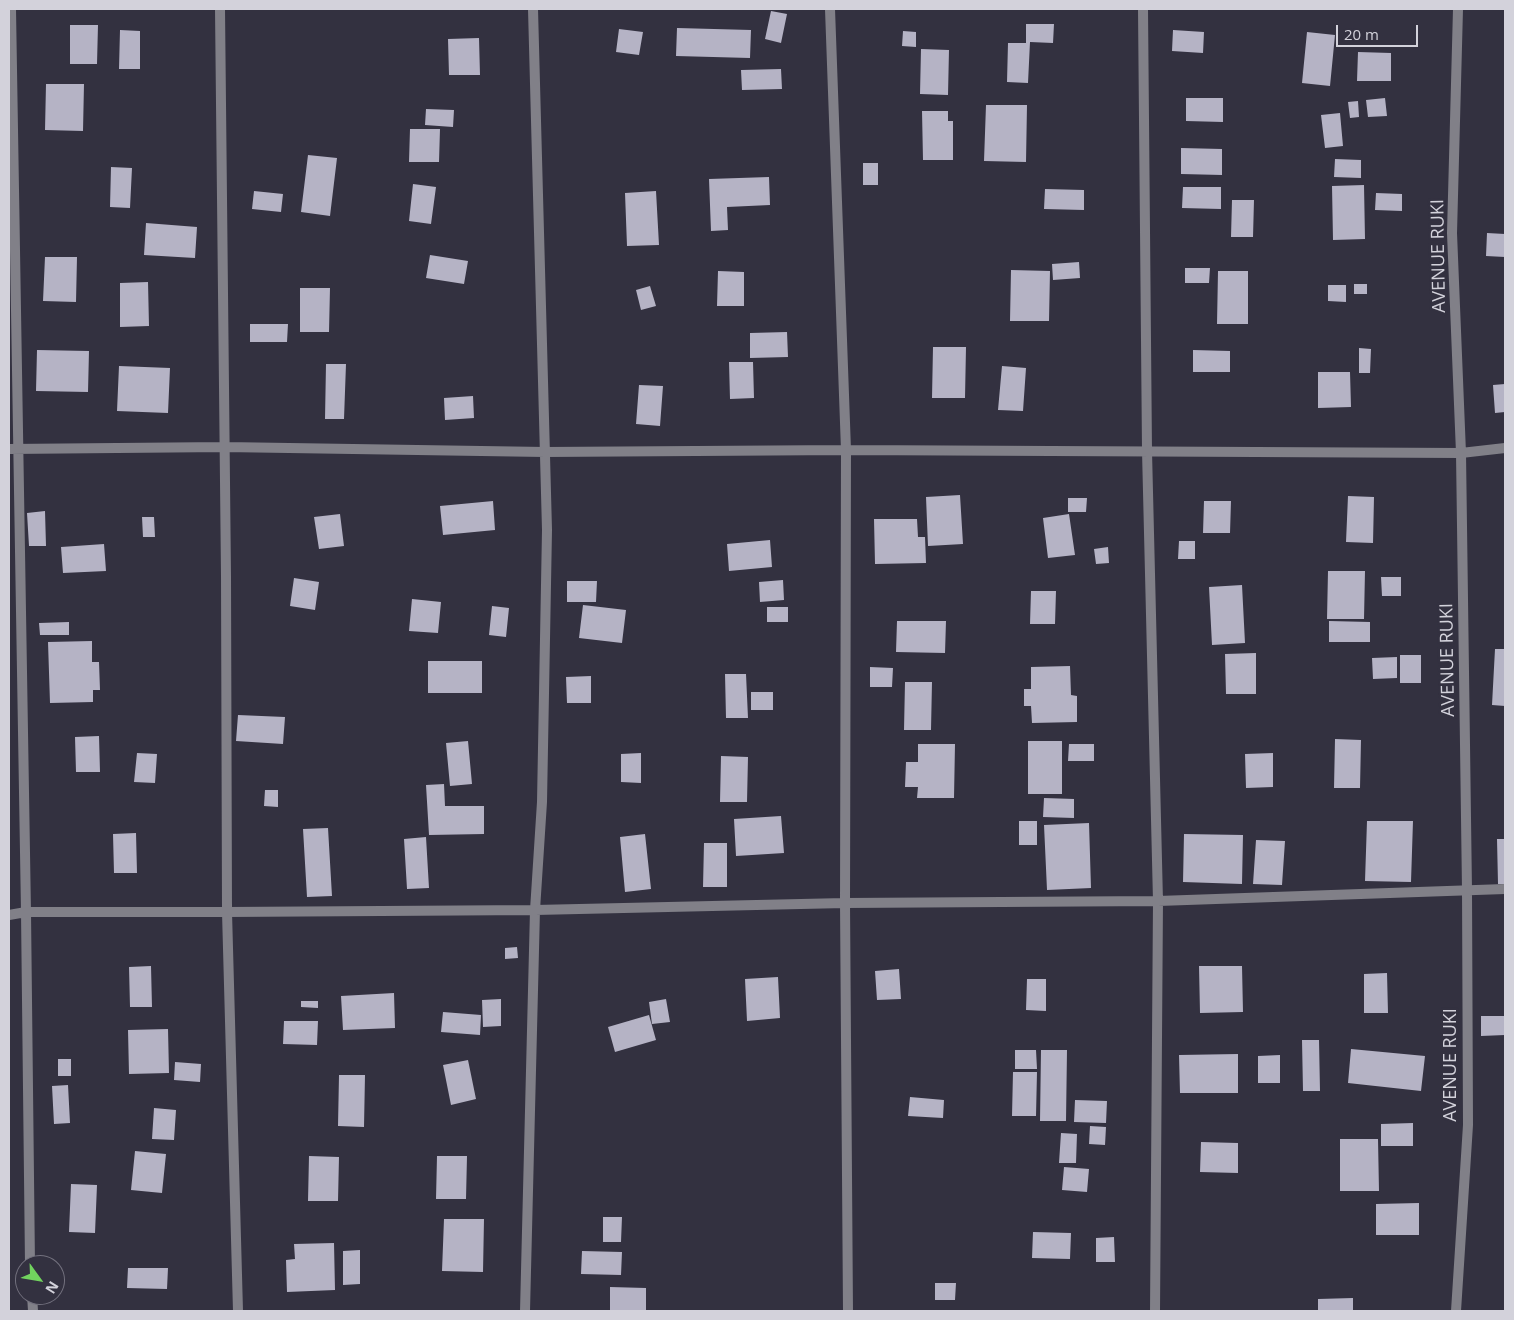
<!DOCTYPE html>
<html>
<head>
<meta charset="utf-8">
<style>
  body { margin:0 }
  #map { position:relative; width:1514px; height:1320px; overflow:hidden; background:#333140; font-family:"Open Sans",sans-serif }
  canvas { display:block }
  .frame { position:absolute; inset:0; border:10px solid #d3d2db; pointer-events:none }
  .north { position:absolute; left:15px; top:1255px; width:50px; height:50px; box-sizing:border-box; background:#333140; border:1px solid #73717e; border-radius:50%; rotate:122deg; font-size:14px; font-weight:700; line-height:20px; text-align:center; color:#d3d2db }
  .north::after { content:''; display:block; margin:auto; width:18px; height:22px; background:#71d35e; clip-path:polygon(50% 0,100% 100%,50% 72%,0 100%) }
  .scale { position:absolute; left:1336px; top:25px; width:82px; height:22px; box-sizing:border-box; border:2px solid #d3d2db; border-top:0; padding-left:6px; font-size:15px; line-height:18px; white-space:nowrap; color:#d3d2db; -webkit-text-stroke:4px #333140; paint-order:stroke }
</style>
</head>
<body>
<div id="map">
<canvas width="1514" height="1320"></canvas>
<div class="frame"></div>
<div class="north">N</div>
<div class="scale">20 m</div>
</div>
<script>
const c = document.querySelector('canvas').getContext('2d');
c.lineJoin = 'round';
function paint(path, color) { c.fillStyle = color; c.fill(path, 'evenodd'); }
function trace(path, color, width, dash) { c.strokeStyle = color; c.lineWidth = width; c.lineCap = dash ? 'butt' : 'round'; c.setLineDash(dash || []); c.stroke(path); }
function drawText(font, color, halo, rows, align = 'center') {
  c.font = font + ' "Open Sans",sans-serif'; c.lineWidth = 5; c.setLineDash([]); c.textBaseline = 'middle'; c.strokeStyle = halo; c.fillStyle = color; for (const [text, x, y, turn = 0] of rows) {
    c.save(); c.translate(x, y); c.rotate((+turn || 0) * Math.PI / 180); c.textAlign = isNaN(turn) ? turn : align; if (halo) c.strokeText(text, 0, 0); c.fillText(text, 0, 0); c.restore();
  }
}
paint(new Path2D(`
  M 771,11 L 787,14 L 781,43 L 765,39 Z
  M 1026,24 L 1054,24 L 1053,43 L 1030,42 L 1028,83 L 1007,82 L 1008,43 L 1026,43 Z
  M 70,25 L 98,25 L 97,64 L 70,64 Z
  M 677,28 L 751,30 L 750,58 L 676,56 Z
  M 619,29 L 643,32 L 639,55 L 616,52 Z
  M 120,30 L 140,31 L 140,69 L 119,69 Z
  M 1173,30 L 1204,32 L 1203,53 L 1172,51 Z
  M 903,31 L 916,32 L 916,47 L 902,46 Z
  M 1307,32 L 1335,35 L 1330,86 L 1302,83 Z
  M 479,38 L 480,75 L 449,75 L 448,39 Z
  M 921,49 L 949,50 L 948,95 L 920,94 Z
  M 1358,52 L 1391,53 L 1391,81 L 1357,81 Z
  M 781,69 L 782,89 L 742,90 L 741,70 Z
  M 46,84 L 84,84 L 83,131 L 45,130 Z
  M 1186,98 L 1223,98 L 1223,122 L 1186,121 Z
  M 1385,98 L 1387,116 L 1368,117 L 1366,100 Z
  M 1358,101 L 1359,117 L 1350,118 L 1348,102 Z
  M 986,105 L 1027,105 L 1026,162 L 984,161 Z
  M 426,109 L 454,110 L 453,127 L 425,125 Z
  M 922,111 L 948,111 L 948,121 L 953,121 L 953,160 L 923,160 Z
  M 1340,113 L 1343,146 L 1325,148 L 1321,115 Z
  M 410,129 L 440,129 L 439,162 L 409,162 Z
  M 1181,148 L 1222,149 L 1222,175 L 1181,174 Z
  M 308,155 L 337,158 L 330,216 L 301,212 Z
  M 1335,159 L 1361,160 L 1361,178 L 1334,177 Z
  M 863,163 L 878,163 L 878,185 L 863,185 Z
  M 111,167 L 132,168 L 130,208 L 110,207 Z
  M 769,177 L 770,205 L 727,207 L 728,230 L 711,231 L 709,179 Z
  M 413,184 L 436,187 L 431,224 L 409,221 Z
  M 1364,185 L 1365,239 L 1333,240 L 1332,186 Z
  M 1183,187 L 1221,187 L 1221,209 L 1182,208 Z
  M 1045,189 L 1084,190 L 1084,210 L 1044,209 Z
  M 254,191 L 283,194 L 281,212 L 252,209 Z
  M 656,191 L 659,245 L 627,246 L 625,193 Z
  M 1376,193 L 1402,194 L 1402,211 L 1375,210 Z
  M 1232,200 L 1254,200 L 1253,237 L 1231,237 Z
  M 146,223 L 197,227 L 195,258 L 144,255 Z
  M 1487,233 L 1505,234 L 1505,257 L 1486,256 Z
  M 430,255 L 468,261 L 464,284 L 426,278 Z
  M 45,257 L 77,257 L 76,302 L 43,301 Z
  M 1079,262 L 1080,278 L 1053,280 L 1052,264 Z
  M 1185,268 L 1210,268 L 1209,283 L 1185,283 Z
  M 1011,270 L 1050,271 L 1049,321 L 1010,321 Z
  M 718,271 L 744,272 L 744,306 L 717,306 Z
  M 1218,271 L 1248,271 L 1248,324 L 1217,324 Z
  M 148,282 L 149,326 L 120,327 L 120,283 Z
  M 1354,284 L 1367,284 L 1367,294 L 1354,294 Z
  M 1328,285 L 1346,285 L 1346,302 L 1328,301 Z
  M 650,286 L 656,306 L 641,310 L 636,290 Z
  M 300,288 L 330,288 L 329,332 L 300,332 Z
  M 250,324 L 288,324 L 287,342 L 250,342 Z
  M 787,332 L 788,357 L 750,358 L 750,333 Z
  M 933,347 L 966,347 L 965,398 L 932,398 Z
  M 1359,348 L 1371,349 L 1370,373 L 1359,373 Z
  M 37,350 L 89,351 L 88,392 L 36,391 Z
  M 1193,350 L 1230,351 L 1230,372 L 1193,372 Z
  M 729,362 L 753,362 L 754,398 L 730,399 Z
  M 326,364 L 346,364 L 344,419 L 325,419 Z
  M 119,366 L 170,368 L 168,413 L 117,411 Z
  M 1002,366 L 1026,368 L 1023,411 L 998,410 Z
  M 1318,372 L 1350,372 L 1351,407 L 1318,408 Z
  M 1505,384 L 1505,412 L 1495,413 L 1493,385 Z
  M 639,385 L 663,386 L 660,426 L 636,424 Z
  M 473,396 L 474,418 L 445,420 L 444,398 Z
  M 960,495 L 963,544 L 928,546 L 926,497 Z
  M 1348,496 L 1374,497 L 1373,543 L 1346,542 Z
  M 1068,498 L 1087,498 L 1086,512 L 1068,512 Z
  M 493,501 L 495,530 L 443,535 L 440,506 Z
  M 1204,501 L 1231,501 L 1230,533 L 1203,533 Z
  M 45,511 L 46,546 L 29,546 L 27,513 Z
  M 340,514 L 344,546 L 319,549 L 314,517 Z
  M 1069,514 L 1075,555 L 1048,558 L 1043,518 Z
  M 142,517 L 154,517 L 155,537 L 143,537 Z
  M 874,519 L 917,519 L 918,537 L 925,537 L 926,563 L 875,564 Z
  M 770,540 L 772,567 L 729,571 L 727,544 Z
  M 1179,541 L 1195,541 L 1195,559 L 1178,559 Z
  M 104,544 L 106,571 L 63,573 L 61,547 Z
  M 1108,547 L 1109,563 L 1096,564 L 1094,549 Z
  M 1328,571 L 1365,571 L 1364,619 L 1327,619 Z
  M 1381,577 L 1401,577 L 1401,596 L 1382,596 Z
  M 294,578 L 319,582 L 315,610 L 290,606 Z
  M 783,580 L 784,600 L 760,602 L 759,582 Z
  M 567,581 L 597,581 L 596,602 L 567,602 Z
  M 1242,585 L 1245,643 L 1212,645 L 1209,587 Z
  M 1031,591 L 1056,591 L 1055,624 L 1030,624 Z
  M 412,599 L 441,602 L 438,633 L 409,631 Z
  M 583,605 L 626,610 L 622,643 L 579,638 Z
  M 492,606 L 509,608 L 506,637 L 489,635 Z
  M 767,607 L 788,607 L 788,622 L 767,622 Z
  M 897,621 L 946,621 L 945,653 L 896,652 Z
  M 1329,621 L 1370,622 L 1370,642 L 1329,642 Z
  M 69,622 L 69,635 L 40,635 L 39,623 Z
  M 92,641 L 92,662 L 99,662 L 100,690 L 93,690 L 93,702 L 50,703 L 48,642 Z
  M 1495,649 L 1505,649 L 1505,706 L 1492,705 Z
  M 1256,653 L 1256,694 L 1226,694 L 1225,654 Z
  M 1400,655 L 1421,655 L 1421,683 L 1400,683 Z
  M 1397,657 L 1397,678 L 1373,679 L 1372,658 Z
  M 428,661 L 482,661 L 482,693 L 428,693 Z
  M 1070,666 L 1071,695 L 1077,696 L 1077,722 L 1032,723 L 1031,706 L 1024,706 L 1024,689 L 1031,689 L 1031,667 Z
  M 870,667 L 893,668 L 892,687 L 870,687 Z
  M 725,674 L 746,674 L 748,718 L 726,718 Z
  M 591,676 L 591,703 L 567,703 L 566,677 Z
  M 905,682 L 932,682 L 931,730 L 904,730 Z
  M 751,692 L 773,692 L 773,710 L 751,710 Z
  M 238,715 L 285,717 L 283,744 L 236,741 Z
  M 99,736 L 100,772 L 76,772 L 75,737 Z
  M 1335,739 L 1361,740 L 1360,788 L 1334,788 Z
  M 468,741 L 472,784 L 450,786 L 446,743 Z
  M 1028,741 L 1062,741 L 1062,794 L 1028,794 Z
  M 918,744 L 955,744 L 954,798 L 917,798 L 918,787 L 905,787 L 906,762 L 918,762 Z
  M 1069,744 L 1094,744 L 1094,761 L 1068,761 Z
  M 137,753 L 157,754 L 155,783 L 134,782 Z
  M 641,753 L 641,783 L 621,782 L 621,754 Z
  M 1273,753 L 1273,787 L 1246,788 L 1245,754 Z
  M 721,756 L 748,757 L 747,802 L 720,802 Z
  M 444,784 L 445,806 L 484,806 L 484,834 L 429,835 L 426,785 Z
  M 265,790 L 278,790 L 278,807 L 264,806 Z
  M 1044,798 L 1074,799 L 1074,818 L 1043,817 Z
  M 781,816 L 784,853 L 736,856 L 734,819 Z
  M 1019,821 L 1037,821 L 1037,845 L 1019,845 Z
  M 1367,821 L 1413,821 L 1411,882 L 1365,881 Z
  M 1089,823 L 1091,888 L 1047,890 L 1044,825 Z
  M 328,828 L 332,896 L 307,897 L 303,829 Z
  M 136,833 L 137,873 L 114,873 L 113,834 Z
  M 645,834 L 651,889 L 625,892 L 620,837 Z
  M 1184,834 L 1243,835 L 1242,884 L 1183,882 Z
  M 426,837 L 429,888 L 407,889 L 404,839 Z
  M 1497,839 L 1505,839 L 1505,884 L 1498,884 Z
  M 1256,840 L 1285,841 L 1282,885 L 1253,884 Z
  M 704,843 L 727,843 L 727,887 L 703,887 Z
  M 517,947 L 518,958 L 505,959 L 505,948 Z
  M 151,966 L 152,1007 L 130,1007 L 129,967 Z
  M 1199,966 L 1242,966 L 1243,1012 L 1200,1013 Z
  M 899,969 L 901,999 L 877,1000 L 875,971 Z
  M 1387,973 L 1388,1013 L 1364,1013 L 1364,974 Z
  M 778,977 L 780,1018 L 747,1021 L 745,979 Z
  M 1027,979 L 1046,979 L 1046,1011 L 1026,1010 Z
  M 394,993 L 395,1028 L 343,1030 L 341,996 Z
  M 501,999 L 501,1026 L 483,1027 L 482,1000 Z
  M 666,999 L 670,1022 L 652,1024 L 649,1002 Z
  M 301,1001 L 318,1001 L 318,1008 L 301,1007 Z
  M 443,1012 L 481,1015 L 480,1035 L 441,1032 Z
  M 649,1015 L 656,1040 L 615,1052 L 608,1027 Z
  M 1481,1016 L 1505,1016 L 1505,1035 L 1481,1036 Z
  M 284,1021 L 318,1021 L 317,1045 L 283,1044 Z
  M 168,1029 L 169,1073 L 129,1074 L 128,1030 Z
  M 1302,1040 L 1319,1040 L 1320,1091 L 1303,1091 Z
  M 1351,1049 L 1425,1056 L 1421,1091 L 1348,1083 Z
  M 1015,1050 L 1036,1050 L 1037,1069 L 1015,1069 Z
  M 1041,1050 L 1067,1050 L 1066,1121 L 1040,1121 Z
  M 1238,1054 L 1238,1093 L 1180,1093 L 1179,1055 Z
  M 1280,1055 L 1280,1083 L 1258,1083 L 1258,1056 Z
  M 58,1059 L 71,1059 L 71,1076 L 58,1076 Z
  M 468,1060 L 476,1099 L 451,1105 L 443,1065 Z
  M 175,1062 L 201,1064 L 200,1082 L 174,1080 Z
  M 1013,1072 L 1037,1072 L 1036,1116 L 1012,1116 Z
  M 339,1075 L 365,1075 L 364,1127 L 338,1126 Z
  M 68,1085 L 70,1123 L 54,1124 L 52,1086 Z
  M 910,1097 L 944,1100 L 943,1118 L 908,1116 Z
  M 1075,1100 L 1107,1101 L 1106,1123 L 1074,1122 Z
  M 154,1108 L 176,1110 L 174,1140 L 152,1139 Z
  M 1413,1123 L 1413,1146 L 1381,1146 L 1381,1124 Z
  M 1090,1126 L 1106,1127 L 1105,1145 L 1089,1144 Z
  M 1061,1133 L 1077,1134 L 1076,1163 L 1059,1163 Z
  M 1340,1139 L 1378,1139 L 1379,1191 L 1340,1191 Z
  M 1201,1142 L 1238,1143 L 1238,1173 L 1200,1172 Z
  M 135,1151 L 166,1154 L 162,1193 L 131,1190 Z
  M 309,1156 L 339,1157 L 338,1201 L 308,1201 Z
  M 437,1156 L 467,1156 L 466,1199 L 436,1199 Z
  M 1064,1167 L 1089,1169 L 1087,1192 L 1062,1190 Z
  M 71,1184 L 97,1185 L 95,1233 L 69,1232 Z
  M 1419,1203 L 1419,1235 L 1376,1235 L 1376,1204 Z
  M 603,1217 L 622,1217 L 621,1242 L 603,1242 Z
  M 444,1219 L 484,1219 L 483,1272 L 442,1271 Z
  M 1033,1232 L 1071,1233 L 1070,1259 L 1032,1258 Z
  M 1114,1237 L 1115,1262 L 1096,1262 L 1096,1238 Z
  M 334,1243 L 335,1290 L 287,1292 L 286,1260 L 295,1259 L 294,1244 Z
  M 360,1250 L 360,1284 L 343,1285 L 343,1251 Z
  M 582,1251 L 622,1252 L 621,1275 L 581,1274 Z
  M 128,1268 L 168,1268 L 167,1289 L 127,1288 Z
  M 935,1283 L 956,1283 L 955,1300 L 935,1300 Z
  M 610,1287 L 646,1288 L 646,1311 L 610,1311 Z
  M 1353,1298 L 1353,1311 L 1318,1311 L 1318,1299 Z`), '#b5b3c5');
trace(new Path2D(`
  M 11,9 L 26,912 L 30,1265
  M 220,9 L 226,576 L 227,912 L 238,1311
  M 830,9 L 846,450 L 845,903 L 848,1311
  M 1143,9 L 1147,451 L 1158,901 L 1155,1311
  M 9,449 L 225,447 L 545,452 L 846,450 L 1461,453 L 1505,448
  M 9,915 L 26,912 L 227,912 L 535,910 L 845,903 L 1158,901 L 1505,889
  M 32,1295 L 33,1311
  M 525,1311 L 535,910 L 542,802 L 547,530 L 533,9
  M 1456,1311 L 1468,1125 L 1467,890 L 1461,453 L 1452,233 L 1458,9`), '#818088', 10);
drawText('18px', '#d3d2db', '#333140', [
  ["AVENUE RUKI",1439,256,-91],
  ["AVENUE RUKI",1448,660,-91],
  ["AVENUE RUKI",1451,1065,-90]
]);
</script>
</body>
</html>
